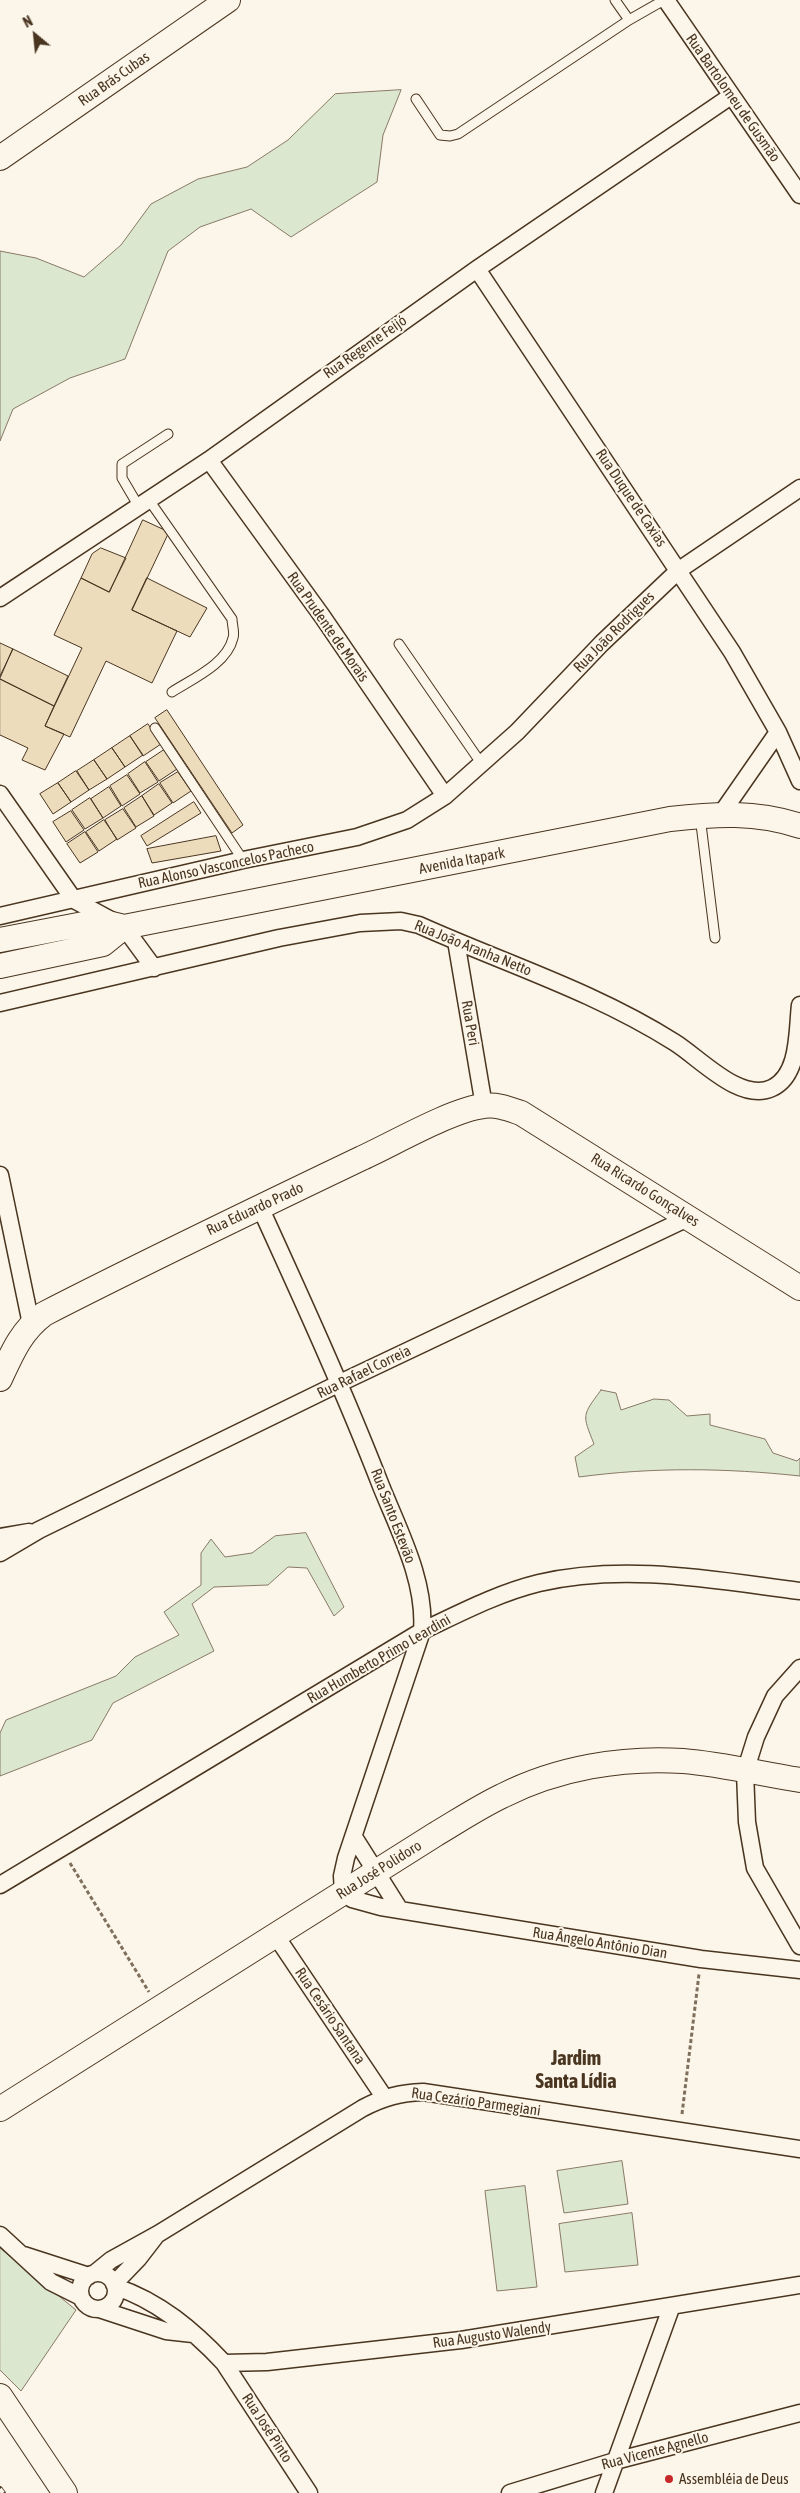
<!DOCTYPE html>
<html>
<head>
<meta charset="utf-8">
<style>
  body { margin:0 }
  #map { position:relative; width:800px; height:2493px; overflow:hidden; background:#fbf6e9; font-family:"Asap Condensed",sans-serif }
  canvas { display:block }
  .north { position:absolute; left:10px; top:10px; width:50px; height:50px; -webkit-text-stroke:4px #fbf6e9; paint-order:stroke; rotate:332deg; font-size:14px; font-weight:700; line-height:20px; text-align:center; color:#4a3520 }
  .north::after { content:''; display:block; margin:auto; width:18px; height:22px; background:#4a3520; clip-path:polygon(50% 0,100% 100%,50% 72%,0 100%) }
</style>
</head>
<body>
<div id="map">
<canvas width="800" height="2493"></canvas>
<div class="north">N</div>
</div>
<script>
const c = document.querySelector('canvas').getContext('2d');
c.lineJoin = 'round';
function paint(path, color) { c.fillStyle = color; c.fill(path, 'evenodd'); }
function trace(path, color, width, dash) { c.strokeStyle = color; c.lineWidth = width; c.lineCap = dash ? 'butt' : 'round'; c.setLineDash(dash || []); c.stroke(path); }
function drawText(font, color, halo, rows, align = 'center') {
  c.font = font + ' "Asap Condensed",sans-serif'; c.lineWidth = 4; c.setLineDash([]); c.textBaseline = 'middle'; c.strokeStyle = halo; c.fillStyle = color; for (const [text, x, y, turn = 0] of rows) {
    c.save(); c.translate(x, y); c.rotate((+turn || 0) * Math.PI / 180); c.textAlign = isNaN(turn) ? turn : align; if (halo) c.strokeText(text, 0, 0); c.fillText(text, 0, 0); c.restore();
  }
}
const green = new Path2D(`
  M 401,90 L 383,135 L 377,182 L 291,237 L 251,209 L 200,227 L 168,251 L 125,359 L 70,378 L 13,409 L 0,441 L 0,251 L 36,258 L 84,277 L 121,245 L 151,204 L 198,179 L 247,167 L 288,140 L 335,94 Z
  M 601,1390 L 616,1393 L 621,1410 L 654,1399 L 669,1400 L 687,1416 L 710,1414 L 710,1425 L 765,1439 L 773,1453 L 797,1461 L 800,1458 L 800,1476 C 726,1468 653,1467 579,1477 L 575,1457 L 594,1444 C 582,1414 582,1416 601,1390 Z
  M 306,1533 L 344,1607 L 334,1616 L 307,1568 L 288,1567 L 268,1585 L 214,1587 L 192,1604 L 214,1651 L 113,1703 L 92,1740 L 0,1776 L 0,1733 L 6,1720 L 116,1676 L 135,1657 L 179,1635 L 164,1612 L 201,1585 L 201,1553 L 211,1539 L 225,1557 L 252,1553 L 275,1536 Z
  M 622,2161 L 628,2204 L 564,2213 L 557,2171 Z
  M 525,2186 L 537,2287 L 497,2291 L 485,2191 Z
  M 632,2213 L 638,2265 L 565,2272 L 559,2224 Z
  M 0,2248 L 76,2310 L 21,2391 L 0,2370 Z`);
paint(green, '#dce7d0');
trace(green, '#887966', 1);
const building = new Path2D(`
  M 143,520 L 169,532 L 132,610 L 177,631 L 152,683 L 106,661 L 70,737 L 45,726 L 82,648 L 54,635 L 81,578 L 109,592 Z
  M 101,548 L 126,558 L 109,592 L 81,578 L 92,554 Z
  M 147,578 L 207,608 L 190,637 L 132,610 Z
  M 0,643 L 13,649 L 0,676 Z
  M 13,649 L 68,676 L 54,706 L 0,679 Z
  M 0,679 L 54,706 L 45,726 L 64,734 L 45,770 L 22,760 L 28,748 L 0,735 Z
  M 167,710 L 243,825 L 232,833 L 155,718 Z
  M 148,724 L 161,744 L 143,756 L 130,736 Z
  M 130,736 L 143,755 L 125,767 L 112,748 Z
  M 112,748 L 125,767 L 107,779 L 94,760 Z
  M 164,750 L 177,769 L 159,781 L 146,762 Z
  M 94,760 L 107,779 L 89,790 L 77,771 Z
  M 145,762 L 158,782 L 140,793 L 128,774 Z
  M 76,771 L 89,790 L 71,802 L 58,783 Z
  M 178,772 L 191,791 L 173,803 L 160,783 Z
  M 127,775 L 140,794 L 122,806 L 110,786 Z
  M 58,783 L 71,802 L 53,814 L 40,794 Z
  M 159,784 L 172,803 L 154,815 L 142,796 Z
  M 109,787 L 121,806 L 103,818 L 91,799 Z
  M 142,796 L 154,816 L 136,827 L 124,808 Z
  M 90,798 L 103,818 L 85,829 L 72,810 Z
  M 194,802 L 201,813 L 147,846 L 141,836 Z
  M 123,809 L 136,828 L 117,840 L 105,820 Z
  M 71,811 L 84,830 L 66,842 L 53,822 Z
  M 104,820 L 117,839 L 99,851 L 86,832 Z
  M 85,832 L 98,852 L 80,863 L 67,844 Z
  M 216,836 L 221,851 L 152,863 L 147,849 Z`);
paint(building, '#ecdcbc');
trace(building, '#4a3520', 1);
const lane = new Path2D(`
  M 615,0 L 629,20
  M 416,99 L 440,135 L 450,136 L 458,134 L 629,20 L 664,0
  M 149,500 L 232,619 C 232,625 235,633 233,638 C 227,664 192,679 172,692
  M 139,507 L 122,478 L 122,464 L 168,434
  M 399,644 L 481,763
  M 155,728 L 243,860
  M 700,816 L 715,938`);
const street = new Path2D(`
  M 666,0 L 800,195
  M 477,269 L 732,652 L 778,732 L 800,781
  M 209,460 L 322,616 L 445,796
  M 0,598 L 209,460 L 477,269 L 731,96
  M 0,794 L 74,900 L 124,927 L 154,968
  M 721,814 L 778,732
  M 0,916 L 243,860 L 357,837 L 407,820 L 445,796 L 517,732 L 602,643 L 679,570 L 800,488
  M 456,941 L 484,1106
  M 0,1003 L 279,938 L 360,923 L 401,921 L 419,925 C 506,964 593,991 674,1042 C 700,1058 740,1103 772,1088 C 800,1075 797,1030 800,1005
  M 0,1175 L 31,1324
  M 260,1207 C 302,1299 344,1391 381,1486 C 399,1531 426,1581 422,1631 L 346,1858 L 342,1876 L 343,1892 L 352,1899 L 381,1907 L 701,1959 L 800,1970
  M 0,1537 L 29,1532
  M 0,1553 L 39,1530 L 340,1383 L 690,1217
  M 800,1668 L 775,1696 L 756,1737 L 745,1772 L 747,1822 L 755,1868 L 800,1946
  M 354,1837 L 400,1910
  M 0,1885 L 422,1631 C 460,1613 498,1593 539,1583 C 625,1563 713,1580 800,1591
  M 276,1936 L 384,2097
  M 0,2235 L 51,2282 L 81,2297
  M 24,2255 L 89,2276
  M 95,2273 L 111,2260 L 158,2234 L 363,2108 C 384,2097 400,2093 423,2092 L 800,2149
  M80 2291a18 18 0 1 1 36 0a18 18 0 1 1-36 0Z
  M 114,2284 L 138,2259 L 155,2237
  M 116,2287 C 159,2301 194,2331 224,2363 L 267,2362 L 461,2340 L 800,2285
  M 99,2309 L 166,2331 L 193,2334
  M 224,2363 L 309,2493
  M 510,2493 L 615,2461 L 800,2413
  M 604,2493 L 671,2308`);
const secondary = new Path2D(`
  M 0,158 L 228,0
  M 0,940 L 99,921 L 124,927 L 670,819 C 715,814 756,811 800,826
  M 0,966 L 103,944 L 124,927
  M 0,1379 C 12,1353 21,1331 44,1314 C 149,1260 256,1209 362,1158 C 393,1144 453,1109 484,1106 C 497,1104 509,1109 521,1113 L 800,1288
  M 0,2109 L 436,1834 C 458,1821 479,1807 502,1796 C 557,1768 622,1757 683,1761 C 721,1764 762,1774 800,1780
  M 0,2396 L 65,2493`);
trace(lane, '#4a3520', 11);
trace(street, '#4a3520', 19);
trace(secondary, '#4a3520', 26);
trace(new Path2D(`
  M 70,1863 L 149,1992
  M 682,2114 L 699,1974`), '#7f6f5c', 3, [4, 2.5]);
trace(lane, '#fbf6e9', 9);
trace(street, '#fbf6e9', 16);
trace(secondary, '#fbf6e9', 24);
const rail = new Path2D(`
  M 0,2489 L 3,2493`);
trace(rail, '#4a3520', 5.5);
trace(rail, '#fbf6e9', 4, [11]);
for (const [x, y, r, color] of [
  [669,2479,5,"#c62828"]
]) { const dot = new Path2D(); dot.arc(x, y, r, 0, 2 * Math.PI); c.fillStyle = color; c.fill(dot); trace(dot, '#fbf6e9', 2); }
drawText('15px', '#4a3520', '#fbf6e9', [
  ["Rua Brás Cubas",114,79,-35],
  ["Rua Bartolomeu de Gusmão",733,98,55],
  ["Rua Regente Feijó",365,347,-35],
  ["Rua Duque de Caxias",631,498,56],
  ["Rua Prudente de Morais",328,627,55],
  ["Rua João Rodrigues",614,632,-45],
  ["Avenida Itapark",462,861,-11],
  ["Rua Alonso Vasconcelos Pacheco",226,865,-12],
  ["Rua João Aranha Netto",473,948,22],
  ["Rua Peri",470,1023,80],
  ["Rua Ricardo Gonçalves",645,1190,32],
  ["Rua Eduardo Prado",255,1209,-25],
  ["Rua Rafael Correia",364,1372,-26],
  ["Rua Santo Estevão",393,1516,69],
  ["Rua Humberto Primo Leardini",379,1659,-30],
  ["Rua José Polidoro",379,1870,-32],
  ["Rua Ângelo Antônio Dian",600,1943,9],
  ["Rua Cesário Santana",330,2016,56],
  ["Rua Cezário Parmegiani",476,2102,8],
  ["Rua Augusto Walendy",492,2335,-8],
  ["Rua José Pinto",267,2428,57],
  ["Rua Vicente Agnello",655,2451,-15]
]);
drawText('15px', '#4a3520', '#fbf6e9', [
  ["Assembléia de Deus",679,2479]
], 'left');
drawText('bold 20px', '#4a3520', '#fbf6e9', [
  ["Jardim",576,2059],
  ["Santa Lídia",576,2082]
]);
</script>
</body>
</html>
